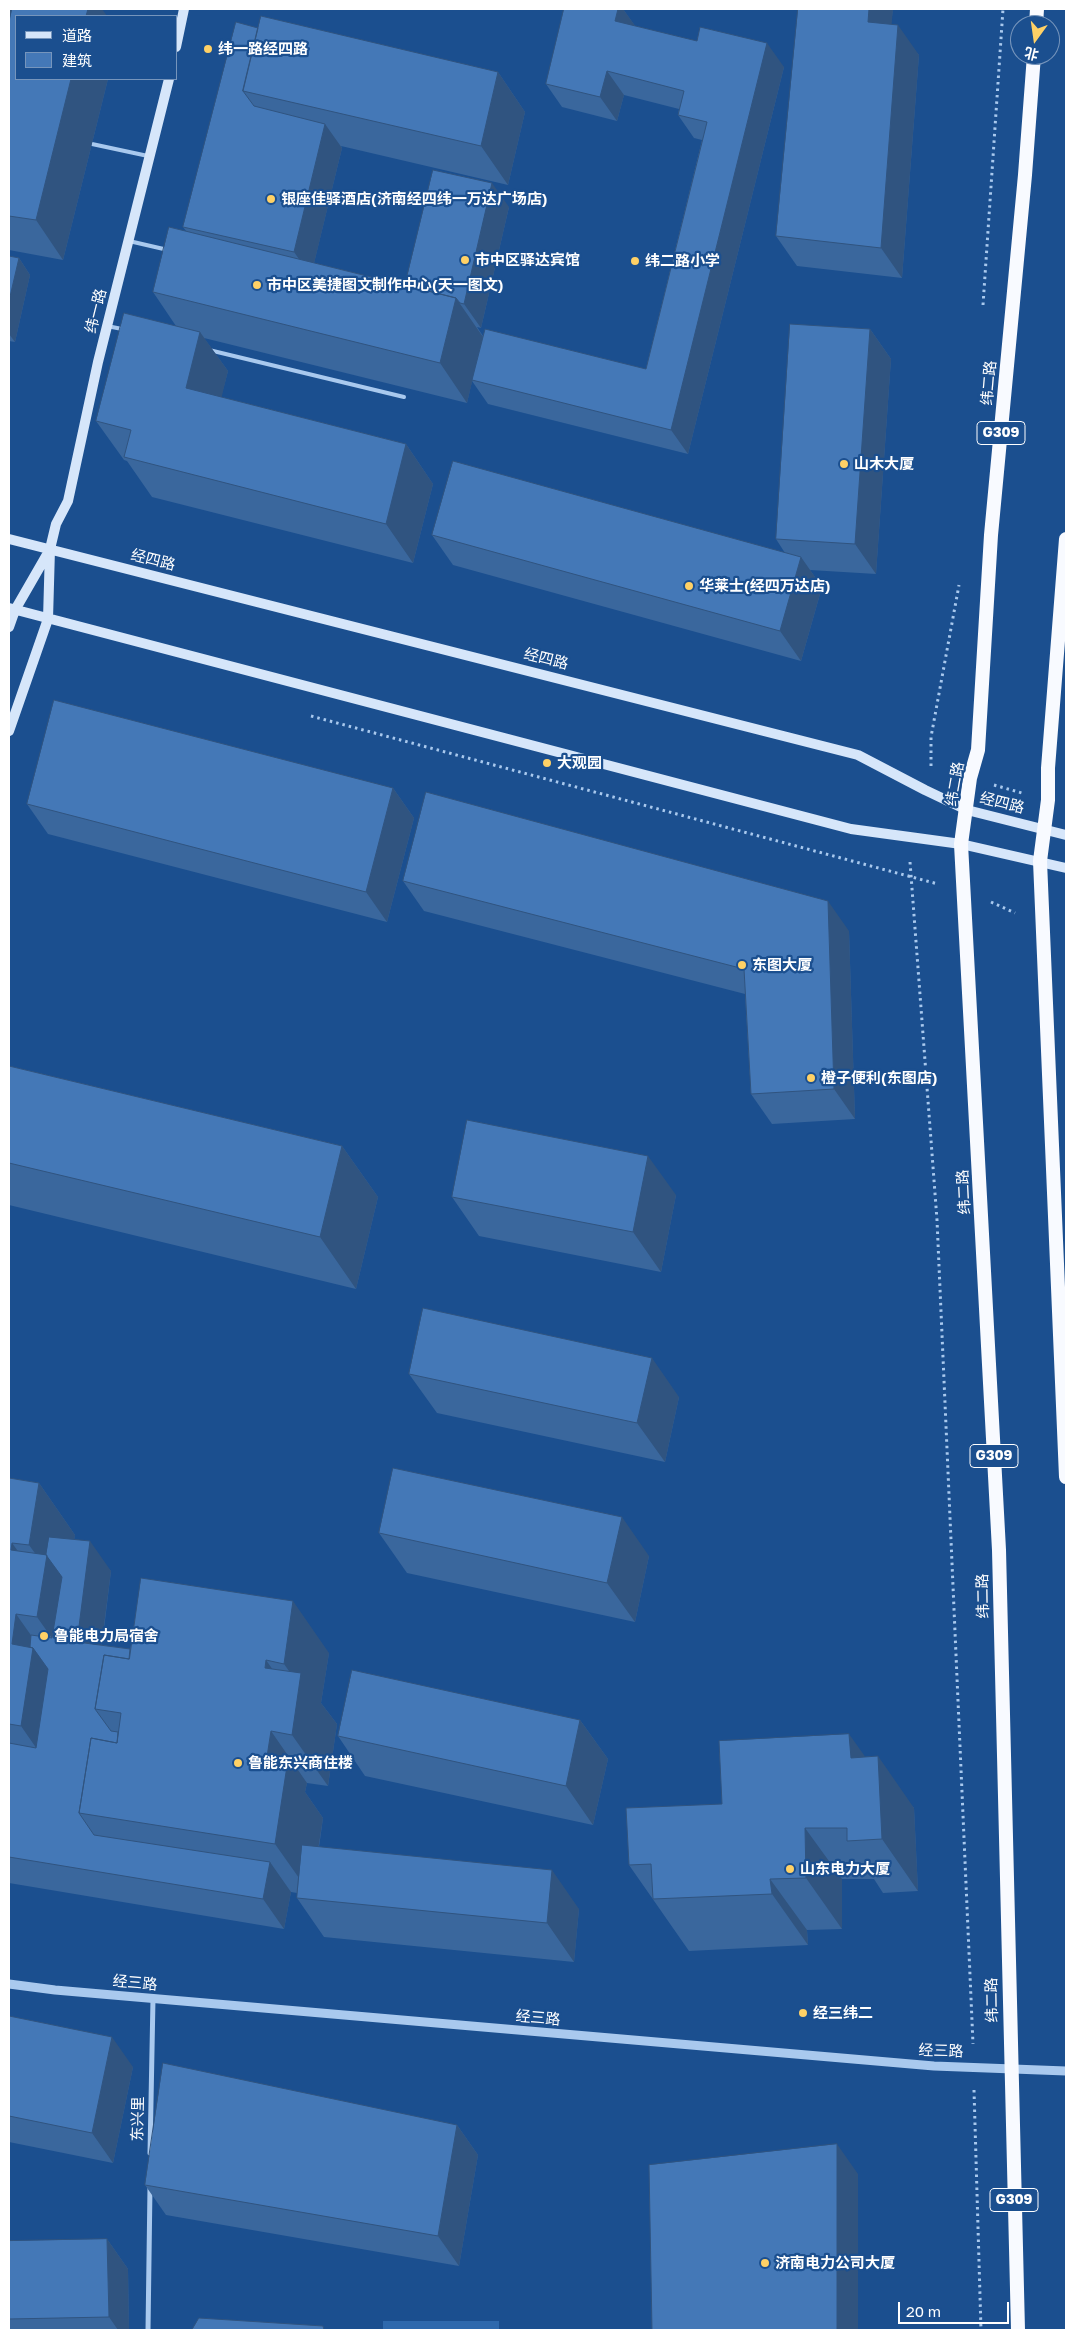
<!DOCTYPE html>
<html>
<head>
<meta charset="utf-8">
<style>
  body { margin:0 }
  #map { position:relative; width:1075px; height:2339px; overflow:hidden; background:#1b4f8f; font-family:"Golos Text","Noto Sans SC",sans-serif }
  canvas { display:block }
  .frame { position:absolute; inset:0; border:10px solid #fff; pointer-events:none }
  .legend { position:absolute; left:15px; top:15px; width:162px; height:65px; box-sizing:border-box; background:#1b4f8f; border:1px solid #7695bc; margin:0; padding:6px 9px; list-style:none; font-size:15px; color:#fff }
  .legend li { display:flex; align-items:center; gap:10px; height:25px }
  .legend b { width:25px; border:1px solid #7695bc }
  .north { position:absolute; left:1010px; top:15px; width:50px; height:50px; box-sizing:border-box; background:#1b4f8f; border:1px solid #7695bc; border-radius:50%; rotate:194deg; font-size:14px; font-weight:700; line-height:20px; text-align:center; color:#fff }
  .north::after { content:''; display:block; margin:auto; width:18px; height:22px; background:#ffd166; clip-path:polygon(50% 0,100% 100%,50% 72%,0 100%) }
  .scale { position:absolute; left:898px; top:2302px; width:111px; height:22px; box-sizing:border-box; border:2px solid #fff; border-top:0; padding-left:6px; font-size:15px; line-height:18px; white-space:nowrap; color:#fff; -webkit-text-stroke:4px #1b4f8f; paint-order:stroke }
</style>
</head>
<body>
<div id="map">
<canvas width="1075" height="2339"></canvas>
<div class="frame"></div>
<ul class="legend">
<li><b style="height:6px;background:#d6e6fa"></b>道路</li>
<li><b style="height:14px;background:#4478b7"></b>建筑</li>
</ul>
<div class="north">北</div>
<div class="scale">20 m</div>
</div>
<script>
const c = document.querySelector('canvas').getContext('2d');
c.lineJoin = 'round';
function paint(path, color) { c.fillStyle = color; c.fill(path, 'evenodd'); }
function trace(path, color, width, dash) { c.strokeStyle = color; c.lineWidth = width; c.lineCap = dash ? 'butt' : 'round'; c.setLineDash(dash || []); c.stroke(path); }
function drawText(font, color, halo, rows, align = 'center') {
  c.font = font + ' "Golos Text","Noto Sans SC",sans-serif'; c.lineWidth = 4.5; c.setLineDash([]); c.textBaseline = 'middle'; c.strokeStyle = halo; c.fillStyle = color; for (const [text, x, y, turn = 0] of rows) {
    c.save(); c.translate(x, y); c.rotate((+turn || 0) * Math.PI / 180); c.textAlign = isNaN(turn) ? turn : align; if (halo) c.strokeText(text, 0, 0); c.fillText(text, 0, 0); c.restore();
  }
}
paint(new Path2D(`
  M 383,2321 L 499,2321 L 499,2330 L 383,2330 Z`), '#2e69ad');
trace(new Path2D(`
  M 983,305 L 1003,9
  M 311,716 L 938,884
  M 931,766 L 931,737 L 959,585
  M 994,785 L 1022,793
  M 910,862 L 937,1220 L 973,2044
  M 991,902 L 1015,913
  M 974,2090 L 981,2330`), '#a9c9ee', 3, [2.5, 4]);
trace(new Path2D(`
  M 92,144 L 148,156
  M 129,241 L 168,250
  M 107,326 L 122,329
  M 209,350 L 404,397`), '#a9c9ee', 4);
trace(new Path2D(`
  M 150,2153 L 153,1999
  M 148,2330 L 150,2187`), '#a9c9ee', 5);
trace(new Path2D(`
  M 9,1984 L 55,1990 L 934,2066 L 1066,2071`), '#a9c9ee', 9);
trace(new Path2D(`
  M 176,47 L 184,9
  M 9,539 L 858,755 L 925,790 L 967,810 L 1066,835
  M 9,608 L 851,829 L 961,844 L 1066,868
  M 9,627 L 15,610 L 49,551
  M 9,731 L 48,619 L 50,549 L 56,524 L 68,501 L 98,362 L 169,79`), '#d6e6fa', 10);
trace(new Path2D(`
  M 1036,25 L 1037,9
  M 1066,539 L 1048,768 L 1048,800 L 1040,861 L 1066,1477
  M 1018,2330 L 999,1550 L 961,844 L 970,778 L 978,750 L 991,535 L 1025,175 L 1034,55`), '#f8faff', 14);
paint(new Path2D(`
  M 9,9 L 16,79 L 108,79 L 63,260 L 9,250 Z
  M 564,9 L 623,9 L 635,26 L 784,67 L 688,454 L 488,404 L 472,381 L 467,403 L 204,338 L 228,371 L 221,397 L 406,444 L 433,484 L 413,563 L 152,497 L 127,461 L 124,460 L 96,421 L 176,326 L 153,292 L 186,231 L 183,227 L 258,28 L 498,72 L 525,112 L 508,185 L 341,146 L 342,148 L 314,263 L 405,285 L 509,207 L 481,328 L 477,327 L 483,336 L 646,369 L 702,140 L 694,138 L 678,115 L 679,109 L 624,95 L 617,121 L 562,107 L 546,84 Z
  M 893,9 L 891,24 L 919,55 L 902,278 L 797,266 L 776,236 Z
  M 9,256 L 19,258 L 30,275 L 15,342 L 9,341 Z
  M 870,329 L 891,359 L 876,574 L 810,570 L 822,587 L 801,661 L 453,565 L 432,535 L 785,553 L 776,539 Z
  M 393,788 L 414,818 L 387,922 L 48,834 L 27,804 Z
  M 403,881 L 849,931 L 855,1119 L 772,1124 L 751,1094 L 745,994 L 424,911 Z
  M 9,1066 L 342,1146 L 378,1197 L 356,1289 L 9,1205 Z
  M 676,1195 L 661,1272 L 479,1236 L 452,1197 Z
  M 409,1374 L 679,1397 L 665,1462 L 437,1413 Z
  M 9,1478 L 39,1483 L 75,1535 L 74,1540 L 111,1571 L 102,1645 L 130,1649 L 329,1653 L 321,1703 L 337,1724 L 328,1786 L 307,1783 L 305,1792 L 323,1818 L 319,1847 L 579,1909 L 574,1962 L 324,1937 L 297,1898 L 297,1893 L 291,1892 L 284,1929 L 9,1883 Z
  M 379,1533 L 649,1556 L 635,1622 L 407,1573 Z
  M 580,1720 L 608,1759 L 593,1825 L 365,1776 L 338,1736 Z
  M 865,1757 L 914,1808 L 918,1891 L 883,1893 L 874,1879 L 842,1879 L 842,1929 L 807,1930 L 808,1945 L 689,1951 L 629,1865 L 722,1804 Z
  M 9,2016 L 133,2067 L 113,2163 L 9,2142 Z
  M 457,2125 L 478,2155 L 459,2266 L 166,2215 L 145,2185 Z
  M 107,2239 L 128,2269 L 129,2330 L 9,2330 L 9,2241 Z`), '#3a679d');
paint(new Path2D(`
  M 9,9 L 25,9 L 9,74 Z
  M 88,9 L 102,9 L 107,16 L 86,16 Z
  M 618,9 L 623,9 L 636,27 L 615,21 Z
  M 869,9 L 893,9 L 889,52 L 868,22 Z
  M 898,25 L 919,55 L 902,278 L 881,248 Z
  M 767,43 L 784,67 L 688,454 L 671,430 Z
  M 607,71 L 624,95 L 617,121 L 600,97 Z
  M 498,72 L 525,112 L 508,185 L 481,146 Z
  M 71,79 L 108,79 L 63,260 L 36,220 Z
  M 325,124 L 342,148 L 311,276 L 294,252 Z
  M 492,183 L 509,207 L 481,328 L 464,304 Z
  M 19,258 L 30,275 L 15,342 L 9,334 L 9,301 Z
  M 456,298 L 483,337 L 467,403 L 440,363 Z
  M 870,329 L 891,359 L 876,574 L 855,544 Z
  M 200,332 L 228,371 L 214,428 L 186,388 Z
  M 406,444 L 433,484 L 413,563 L 386,524 Z
  M 801,557 L 822,587 L 801,661 L 780,631 Z
  M 393,788 L 414,818 L 387,922 L 366,892 Z
  M 828,901 L 849,931 L 855,1119 L 834,1089 Z
  M 342,1146 L 378,1197 L 356,1289 L 320,1237 Z
  M 648,1156 L 676,1195 L 661,1272 L 633,1232 Z
  M 652,1358 L 679,1397 L 665,1462 L 637,1423 Z
  M 39,1483 L 75,1535 L 67,1585 L 90,1541 L 111,1571 L 98,1672 L 73,1668 L 37,1617 L 45,1567 L 29,1545 Z
  M 622,1517 L 649,1556 L 635,1622 L 607,1583 Z
  M 12,1543 L 33,1572 L 11,1550 Z
  M 293,1601 L 329,1653 L 321,1703 L 337,1724 L 328,1786 L 292,1735 L 265,1668 L 266,1660 L 296,1703 L 299,1685 L 284,1664 Z
  M 16,1614 L 52,1665 L 57,1778 L 21,1726 L 12,1644 Z
  M 580,1720 L 608,1759 L 593,1825 L 566,1786 Z
  M 271,1731 L 307,1783 L 305,1792 L 323,1818 L 311,1895 L 275,1844 L 266,1763 Z
  M 849,1734 L 879,1776 L 878,1756 L 914,1808 L 918,1891 L 882,1839 L 851,1758 Z
  M 805,1828 L 842,1879 L 842,1929 L 806,1878 Z
  M 270,1862 L 291,1892 L 284,1929 L 263,1899 Z
  M 552,1870 L 579,1909 L 574,1962 L 547,1923 Z
  M 770,1879 L 807,1930 L 808,1945 L 772,1894 Z
  M 112,2037 L 133,2067 L 113,2163 L 92,2133 Z
  M 457,2125 L 478,2155 L 459,2266 L 438,2236 Z
  M 837,2144 L 858,2174 L 858,2330 L 837,2330 Z
  M 107,2239 L 128,2269 L 129,2330 L 118,2330 L 109,2317 Z`), '#305480');
const building = new Path2D(`
  M 12,9 L 88,9 L 86,16 L 16,16 L 16,79 L 71,79 L 36,220 L 9,216 L 9,22 Z
  M 564,9 L 618,9 L 615,21 L 697,41 L 700,27 L 767,43 L 671,430 L 472,380 L 485,329 L 646,369 L 707,122 L 678,115 L 684,91 L 607,71 L 600,97 L 546,84 Z
  M 798,9 L 869,9 L 868,22 L 898,25 L 881,248 L 776,236 Z
  M 261,16 L 498,72 L 481,146 L 243,91 Z
  M 236,22 L 258,28 L 243,91 L 254,106 L 325,124 L 294,252 L 183,227 Z
  M 433,170 L 492,183 L 464,304 L 460,303 L 456,298 L 405,285 Z
  M 169,227 L 456,298 L 440,363 L 153,292 Z
  M 9,256 L 19,258 L 9,301 Z
  M 124,313 L 200,332 L 186,388 L 406,444 L 386,524 L 124,457 L 131,430 L 96,421 Z
  M 790,324 L 870,329 L 855,544 L 776,539 Z
  M 453,461 L 801,557 L 780,631 L 432,535 Z
  M 54,700 L 393,788 L 366,892 L 27,804 Z
  M 426,792 L 828,901 L 834,1089 L 751,1094 L 744,969 L 403,881 Z
  M 9,1066 L 342,1146 L 320,1237 L 9,1163 Z
  M 467,1120 L 648,1156 L 633,1232 L 452,1197 Z
  M 423,1308 L 652,1358 L 637,1423 L 409,1374 Z
  M 393,1468 L 622,1517 L 607,1583 L 379,1533 Z
  M 9,1478 L 39,1483 L 29,1545 L 12,1543 L 11,1550 L 47,1555 L 37,1617 L 16,1614 L 12,1644 L 33,1648 L 21,1726 L 9,1724 Z
  M 49,1537 L 90,1541 L 77,1642 L 130,1649 L 129,1659 L 104,1655 L 95,1709 L 111,1731 L 118,1732 L 117,1743 L 91,1738 L 79,1813 L 94,1835 L 270,1862 L 263,1899 L 9,1857 L 9,1743 L 36,1748 L 48,1669 L 33,1648 L 30,1647 L 31,1635 L 52,1638 L 62,1577 L 46,1555 Z
  M 141,1578 L 293,1601 L 284,1664 L 266,1660 L 265,1668 L 301,1673 L 292,1735 L 271,1731 L 266,1763 L 287,1766 L 275,1844 L 79,1813 L 91,1738 L 117,1743 L 121,1713 L 95,1709 L 104,1655 L 129,1659 Z
  M 352,1670 L 580,1720 L 566,1786 L 338,1736 Z
  M 849,1734 L 851,1758 L 878,1756 L 882,1839 L 847,1841 L 847,1828 L 805,1828 L 806,1878 L 770,1879 L 772,1894 L 653,1899 L 651,1864 L 629,1865 L 626,1808 L 722,1804 L 719,1741 Z
  M 302,1845 L 552,1870 L 547,1923 L 297,1898 Z
  M 9,2016 L 112,2037 L 92,2133 L 9,2116 Z
  M 163,2063 L 457,2125 L 438,2236 L 145,2185 Z
  M 837,2144 L 837,2330 L 652,2330 L 649,2165 Z
  M 107,2239 L 109,2317 L 9,2319 L 9,2241 Z
  M 199,2318 L 323,2326 L 324,2330 L 192,2330 Z`);
paint(building, '#4478b7');
trace(building, '#305480', 1);
for (const [x, y, r, color] of [
  [208,49,5,"#ffd166"],
  [271,199,5,"#ffd166"],
  [465,260,5,"#ffd166"],
  [635,261,5,"#ffd166"],
  [257,285,5,"#ffd166"],
  [844,464,5,"#ffd166"],
  [689,586,5,"#ffd166"],
  [547,763,5,"#ffd166"],
  [742,965,5,"#ffd166"],
  [811,1078,5,"#ffd166"],
  [44,1636,5,"#ffd166"],
  [238,1763,5,"#ffd166"],
  [790,1869,5,"#ffd166"],
  [803,2013,5,"#ffd166"],
  [765,2263,5,"#ffd166"]
]) { const dot = new Path2D(); dot.arc(x, y, r, 0, 2 * Math.PI); c.fillStyle = color; c.fill(dot); trace(dot, '#1b4f8f', 2); }
for (const [x, y, w] of [
  [1001,433,48],
  [994,1456,48],
  [1014,2200,48]
]) { const box = new Path2D(); box.roundRect(x - w / 2, y - 11.5, w, 23, 4); c.fillStyle = '#1b4f8f'; c.fill(box); trace(box, '#fff', 1); }
drawText('bold 14px', '#fff', null, [
  ["G309",1001,433],
  ["G309",994,1456],
  ["G309",1014,2200]
]);
drawText('bold 15px', '#fff', '#1b4f8f', [
  ["纬一路经四路",218,49],
  ["银座佳驿酒店(济南经四纬一万达广场店)",281,199],
  ["市中区驿达宾馆",475,260],
  ["纬二路小学",645,261],
  ["市中区美捷图文制作中心(天一图文)",267,285],
  ["山木大厦",854,464],
  ["华莱士(经四万达店)",699,586],
  ["大观园",557,763],
  ["东图大厦",752,965],
  ["橙子便利(东图店)",821,1078],
  ["鲁能电力局宿舍",54,1636],
  ["鲁能东兴商住楼",248,1763],
  ["山东电力大厦",800,1869],
  ["经三纬二",813,2013],
  ["济南电力公司大厦",775,2263]
], 'left');
drawText('15px', '#fff', '#1b4f8f', [
  ["纬一路",96,311,-76],
  ["纬二路",989,383,-85],
  ["经四路",153,560,14],
  ["经四路",546,659,14],
  ["纬二路",955,784,-80],
  ["经四路",1002,803,14],
  ["纬二路",964,1192,-93],
  ["纬二路",983,1596,-91],
  ["经三路",135,1983,5],
  ["纬二路",992,2000,-91],
  ["经三路",538,2018,5],
  ["经三路",941,2051,2],
  ["东兴里",138,2119,-89]
]);
</script>
</body>
</html>
